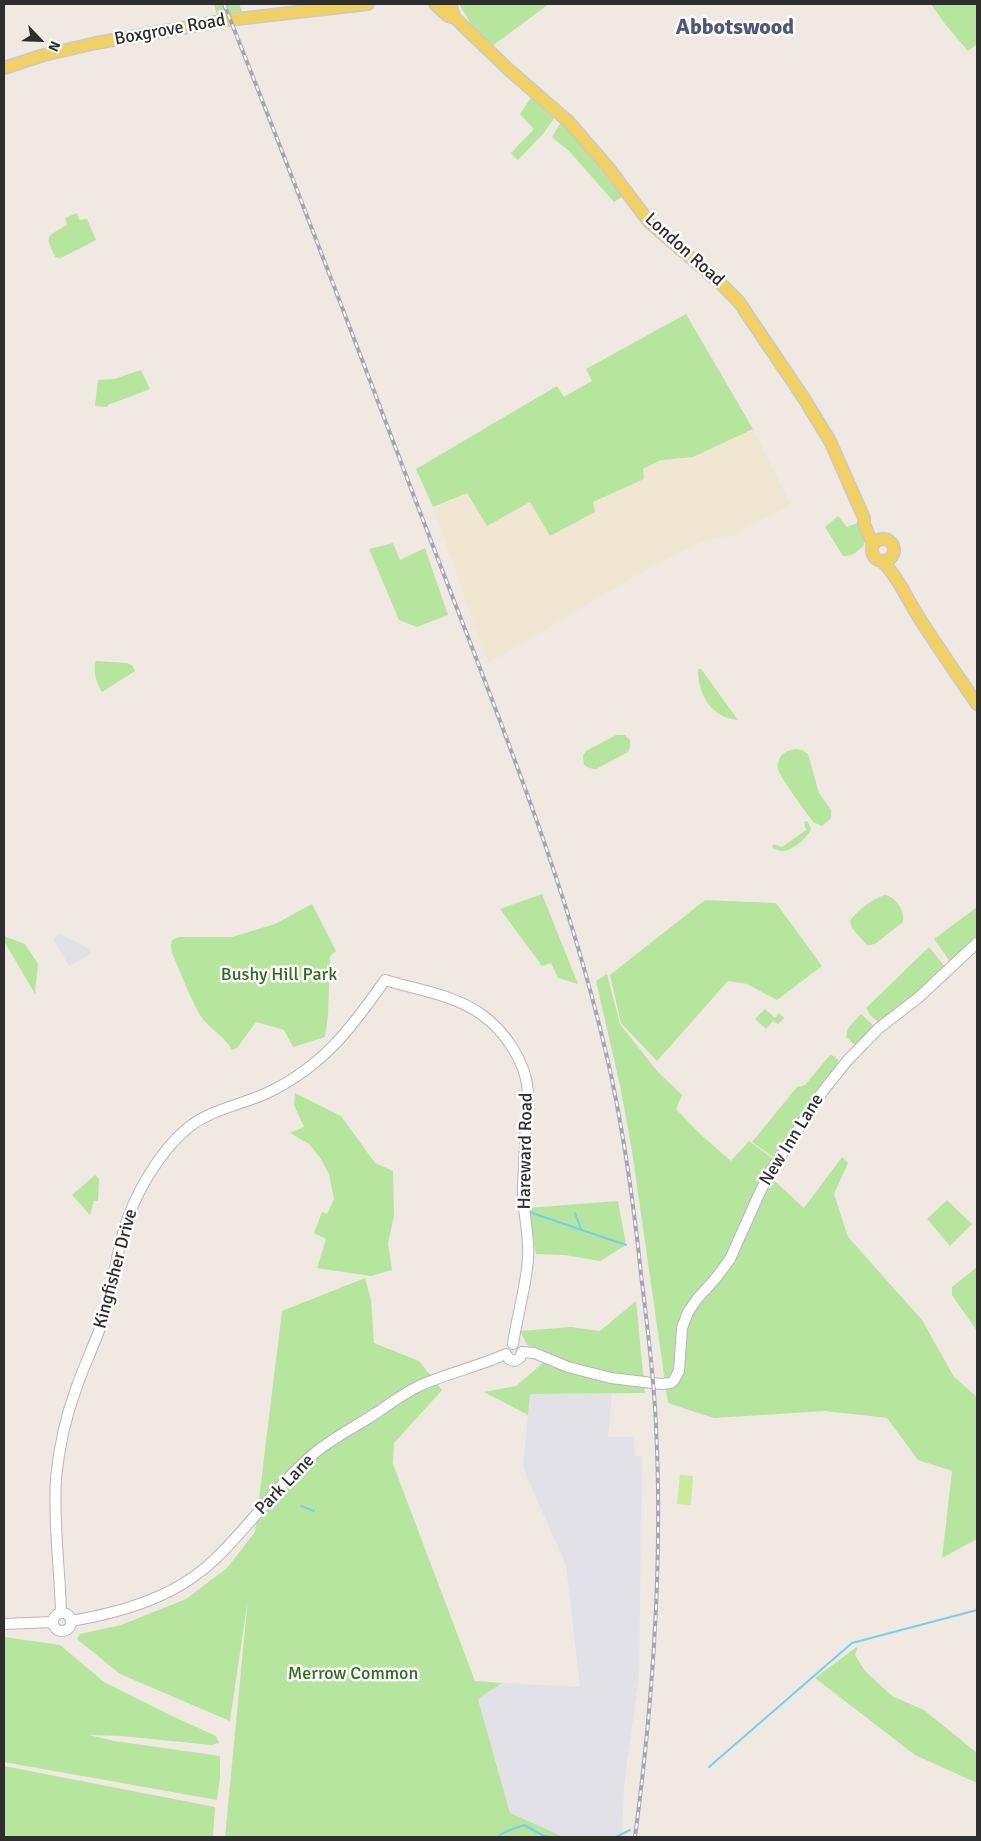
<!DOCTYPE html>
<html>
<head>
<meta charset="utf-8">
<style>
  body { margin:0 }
  #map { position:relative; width:981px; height:1841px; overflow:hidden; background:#efe9e1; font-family:Signika,sans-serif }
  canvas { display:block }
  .frame { position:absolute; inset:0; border:5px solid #2e2e2e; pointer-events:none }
  .north { position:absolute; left:15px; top:15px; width:50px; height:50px; -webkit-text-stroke:4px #fff; paint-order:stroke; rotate:114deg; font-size:14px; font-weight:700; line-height:20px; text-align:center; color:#2e2e2e }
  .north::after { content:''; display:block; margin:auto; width:18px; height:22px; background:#2e2e2e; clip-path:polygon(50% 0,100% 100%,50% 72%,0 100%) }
</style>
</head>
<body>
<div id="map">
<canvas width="981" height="1841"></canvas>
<div class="frame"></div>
<div class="north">N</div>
</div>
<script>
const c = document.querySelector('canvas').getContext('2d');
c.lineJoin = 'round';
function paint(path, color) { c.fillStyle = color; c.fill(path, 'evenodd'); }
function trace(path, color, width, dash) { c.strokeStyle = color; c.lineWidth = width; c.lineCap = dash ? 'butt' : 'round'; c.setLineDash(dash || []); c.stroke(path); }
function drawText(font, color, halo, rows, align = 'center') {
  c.font = font + ' Signika,sans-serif'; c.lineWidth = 5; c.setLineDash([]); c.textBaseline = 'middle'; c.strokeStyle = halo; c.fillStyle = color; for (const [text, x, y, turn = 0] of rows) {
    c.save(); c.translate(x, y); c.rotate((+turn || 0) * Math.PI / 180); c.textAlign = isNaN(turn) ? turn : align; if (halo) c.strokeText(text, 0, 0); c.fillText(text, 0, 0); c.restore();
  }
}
paint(new Path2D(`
  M 60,934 L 90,949 L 91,954 L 69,966 L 53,939 Z
  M 530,1394 L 612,1394 L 608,1437 L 633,1437 L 635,1456 L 642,1456 L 639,1675 L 624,1786 L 622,1837 L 564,1837 L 510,1813 L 478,1698 L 502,1683 L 580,1687 L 566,1565 L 523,1468 Z`), '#e3e1e8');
paint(new Path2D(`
  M 753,429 L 791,505 L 734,534 L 699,543 L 646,570 L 488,663 L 433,507 L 467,493 L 487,525 L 530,502 L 550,536 L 593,502 L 644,479 L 643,469 L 661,460 L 693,457 Z`), '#f0e6d1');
paint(new Path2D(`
  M 214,4 L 239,4 L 244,16 L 218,19 Z
  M 459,4 L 549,4 L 492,46 L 474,29 Z
  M 931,4 L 977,4 L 977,44 L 968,51 L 945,24 Z
  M 532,96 L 555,117 L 543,134 L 518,160 L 511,153 L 534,129 L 520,114 Z
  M 562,120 L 622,197 L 614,202 L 569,151 L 552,137 Z
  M 77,213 L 79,220 L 87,219 L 96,240 L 59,259 L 58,257 L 56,258 C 44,235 46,237 67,225 L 65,218 Z
  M 686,314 L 753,429 L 693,457 L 661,460 L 643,469 L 644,479 L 593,502 L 595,512 L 550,536 L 530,502 L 487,526 L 467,493 L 433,507 L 416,469 L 557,386 L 564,397 L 592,381 L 586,369 Z
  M 141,370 L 150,389 L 108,405 L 107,407 L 95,406 L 98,380 L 114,379 Z
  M 838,516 L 847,527 L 857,523 L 864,537 L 864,545 C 858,551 852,557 843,556 L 825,527 Z
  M 393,543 L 400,560 L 425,548 L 448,615 L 417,627 L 399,620 L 369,549 Z
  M 96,661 L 127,663 L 132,665 L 135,671 L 102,692 C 97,685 92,669 96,661 Z
  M 698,669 L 701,669 L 738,720 C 711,718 698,694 698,669 Z
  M 616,735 L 625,735 L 630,740 L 630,747 L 628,752 L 596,769 L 589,768 L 584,765 L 583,756 L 586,751 Z
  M 796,749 L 802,750 L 808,754 L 819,793 L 831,810 L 831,818 L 822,826 L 813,822 C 806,812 780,778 778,769 C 776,757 785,750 796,749 Z
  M 807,821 L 811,828 C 810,836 793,850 784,851 C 780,852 776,849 772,848 L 773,844 L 782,847 L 785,845 L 806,830 L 804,822 Z
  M 542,894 L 578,984 L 558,978 L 551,963 L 542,966 L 500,909 Z
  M 885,895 C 896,897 905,911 903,922 L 875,944 L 867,945 L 852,928 L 850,921 C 856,911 874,898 885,895 Z
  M 705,900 L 776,903 L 822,966 L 777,1000 L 747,984 L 728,981 L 657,1061 L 621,1023 L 610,975 Z
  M 312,904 L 336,951 L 330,956 L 328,1015 L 325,1037 L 293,1047 L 284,1030 L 256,1022 L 237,1048 L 232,1050 C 224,1035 209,1029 200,1015 C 189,996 181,973 172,953 L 171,946 L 172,940 L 179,937 L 232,937 L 275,924 Z
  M 977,907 L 977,943 L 951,963 L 934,939 Z
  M 4,936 L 25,944 L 38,964 L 35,994 L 4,941 Z
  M 929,947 L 945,967 L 944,971 L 879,1023 L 870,1015 L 866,1008 Z
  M 607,974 L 620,1024 L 657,1071 L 682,1095 L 676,1109 L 700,1134 L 731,1161 L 749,1141 L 775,1160 L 767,1174 L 804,1208 L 842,1157 L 848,1163 L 834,1194 L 848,1237 L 922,1320 L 954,1377 L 977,1397 L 977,1539 L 942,1558 L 952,1471 L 918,1460 L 887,1418 L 825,1411 L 714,1418 L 668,1403 L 632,1151 L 621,1090 L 596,981 Z
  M 765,1009 L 775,1018 L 779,1013 L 784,1018 L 778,1024 L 773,1021 L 766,1029 L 755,1019 Z
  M 861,1014 L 873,1025 L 873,1028 L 856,1046 L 846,1037 L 848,1028 Z
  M 830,1055 L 834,1056 L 838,1060 L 838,1065 L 776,1159 L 752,1142 L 797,1087 L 805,1085 Z
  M 295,1093 L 341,1116 L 375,1163 L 393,1171 L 394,1216 L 388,1243 L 392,1270 L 371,1276 L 317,1268 L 326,1239 L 314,1233 L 322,1212 L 327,1214 L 334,1199 L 329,1174 L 321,1159 L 309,1144 L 290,1133 L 304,1127 L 294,1105 Z
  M 95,1175 L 99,1179 L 98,1201 L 94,1201 L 90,1215 L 72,1195 Z
  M 947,1200 L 972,1224 L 950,1246 L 927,1219 Z
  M 618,1201 L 626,1245 L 600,1261 L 565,1255 L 536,1254 L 527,1208 Z
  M 977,1267 L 977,1331 L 952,1295 L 952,1287 Z
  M 365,1278 L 371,1300 L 374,1343 L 419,1361 L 442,1390 L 394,1443 L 393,1464 L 475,1681 L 502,1683 L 478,1699 L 510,1813 L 564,1837 L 225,1837 L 248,1598 L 230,1721 L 120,1674 L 77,1639 L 80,1634 L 121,1625 L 186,1599 L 227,1568 L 255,1532 L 282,1311 Z
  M 636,1301 L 645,1393 L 530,1394 L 528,1415 L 484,1392 L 516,1386 L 543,1363 L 543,1351 L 528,1346 L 520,1331 L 571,1327 L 600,1331 Z
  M 4,1637 L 60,1645 L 104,1682 L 172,1716 L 216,1736 L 219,1743 L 212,1745 L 122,1736 L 89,1735 L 114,1741 L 220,1756 L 220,1778 L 217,1800 L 4,1762 Z
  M 858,1646 L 855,1655 L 865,1671 L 892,1696 L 924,1710 L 977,1753 L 977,1783 L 915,1755 L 815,1678 Z
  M 4,1766 L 215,1807 L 213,1837 L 4,1837 Z`), '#b6e59e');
paint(new Path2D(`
  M 680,1475 L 693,1476 L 691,1505 L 677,1504 Z`), '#c9ec9a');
trace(new Path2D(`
  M 532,1213 L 626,1245
  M 575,1213 L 581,1229
  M 301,1506 L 314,1511
  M 709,1767 L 852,1643 L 977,1610
  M 498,1837 C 504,1830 515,1829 524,1825 L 544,1836 L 550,1837
  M 616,1837 L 630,1830`), '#75cff0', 2);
const secondary = new Path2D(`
  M 522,1352 L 534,1353 L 568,1367 L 611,1378 L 661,1384 L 671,1383 L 674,1380 L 679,1371 L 682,1328 L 688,1312 L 697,1299 L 716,1278 L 730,1259 L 760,1192 L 771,1171 L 823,1091 L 847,1061 L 879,1028 L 918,998 L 977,943
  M 506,1354 L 509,1359 L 514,1361 L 520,1358 L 522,1352
  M53 1622a9 9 0 1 1 18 0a9 9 0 1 1-18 0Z
  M 61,1613 C 60,1568 53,1523 56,1478 C 59,1449 65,1419 75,1392 C 83,1367 95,1344 103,1320 C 112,1292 115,1262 123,1233 C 133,1197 159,1151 189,1127 C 212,1109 241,1105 267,1093 C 322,1067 351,1029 385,980 C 417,990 452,994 481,1014 C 505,1031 526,1062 528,1092 C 529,1102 527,1113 526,1123 C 525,1144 524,1165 523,1187 C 522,1211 530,1234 528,1259 C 526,1287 517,1316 513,1344
  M 71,1621 C 123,1612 176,1597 215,1559 C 251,1525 278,1483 316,1452 C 334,1437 357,1426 376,1413 C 391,1403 404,1393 421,1385 C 449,1373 479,1366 506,1354
  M 4,1624 L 53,1622`);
const primary = new Path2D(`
  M 435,4 L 448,16 L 455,18 L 508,69 L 569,122 L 607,166 L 649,222 L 721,284 L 739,302 L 803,397 L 830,441 L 864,518 L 864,524 L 873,545
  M 450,4 L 455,18
  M 4,68 L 44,55 L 96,43 L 228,20 L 368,4
  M872 550a11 11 0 1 1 22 0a11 11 0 1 1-22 0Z
  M 882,561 C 898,577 906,597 918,616 C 937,646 957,675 977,704`);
trace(secondary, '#b4b7c1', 12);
trace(primary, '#c9c9c9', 14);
trace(secondary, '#fff', 10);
trace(primary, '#f2d163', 11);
const rail = new Path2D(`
  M 224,4 C 299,191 369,379 441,567 C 505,734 573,900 611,1075 C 625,1141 634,1207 641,1274 C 647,1325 654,1375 656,1426 C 663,1564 653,1701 635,1837`);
trace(rail, '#a3a6b8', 4);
trace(rail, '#fff', 2, [5.5]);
drawText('18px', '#2e2e2e', '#fff', [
  ["Boxgrove Road",170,30,-10],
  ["London Road",684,250,42],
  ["New Inn Lane",792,1140,-58],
  ["Hareward Road",526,1151,-89],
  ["Kingfisher Drive",116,1269,-75],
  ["Park Lane",285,1485,-46]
]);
drawText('18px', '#2c6e1b', '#fff', [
  ["Bushy Hill Park",279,975],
  ["Merrow Common",353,1674]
]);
drawText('bold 22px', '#4d5680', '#fff', [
  ["Abbotswood",735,28]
]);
</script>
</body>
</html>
